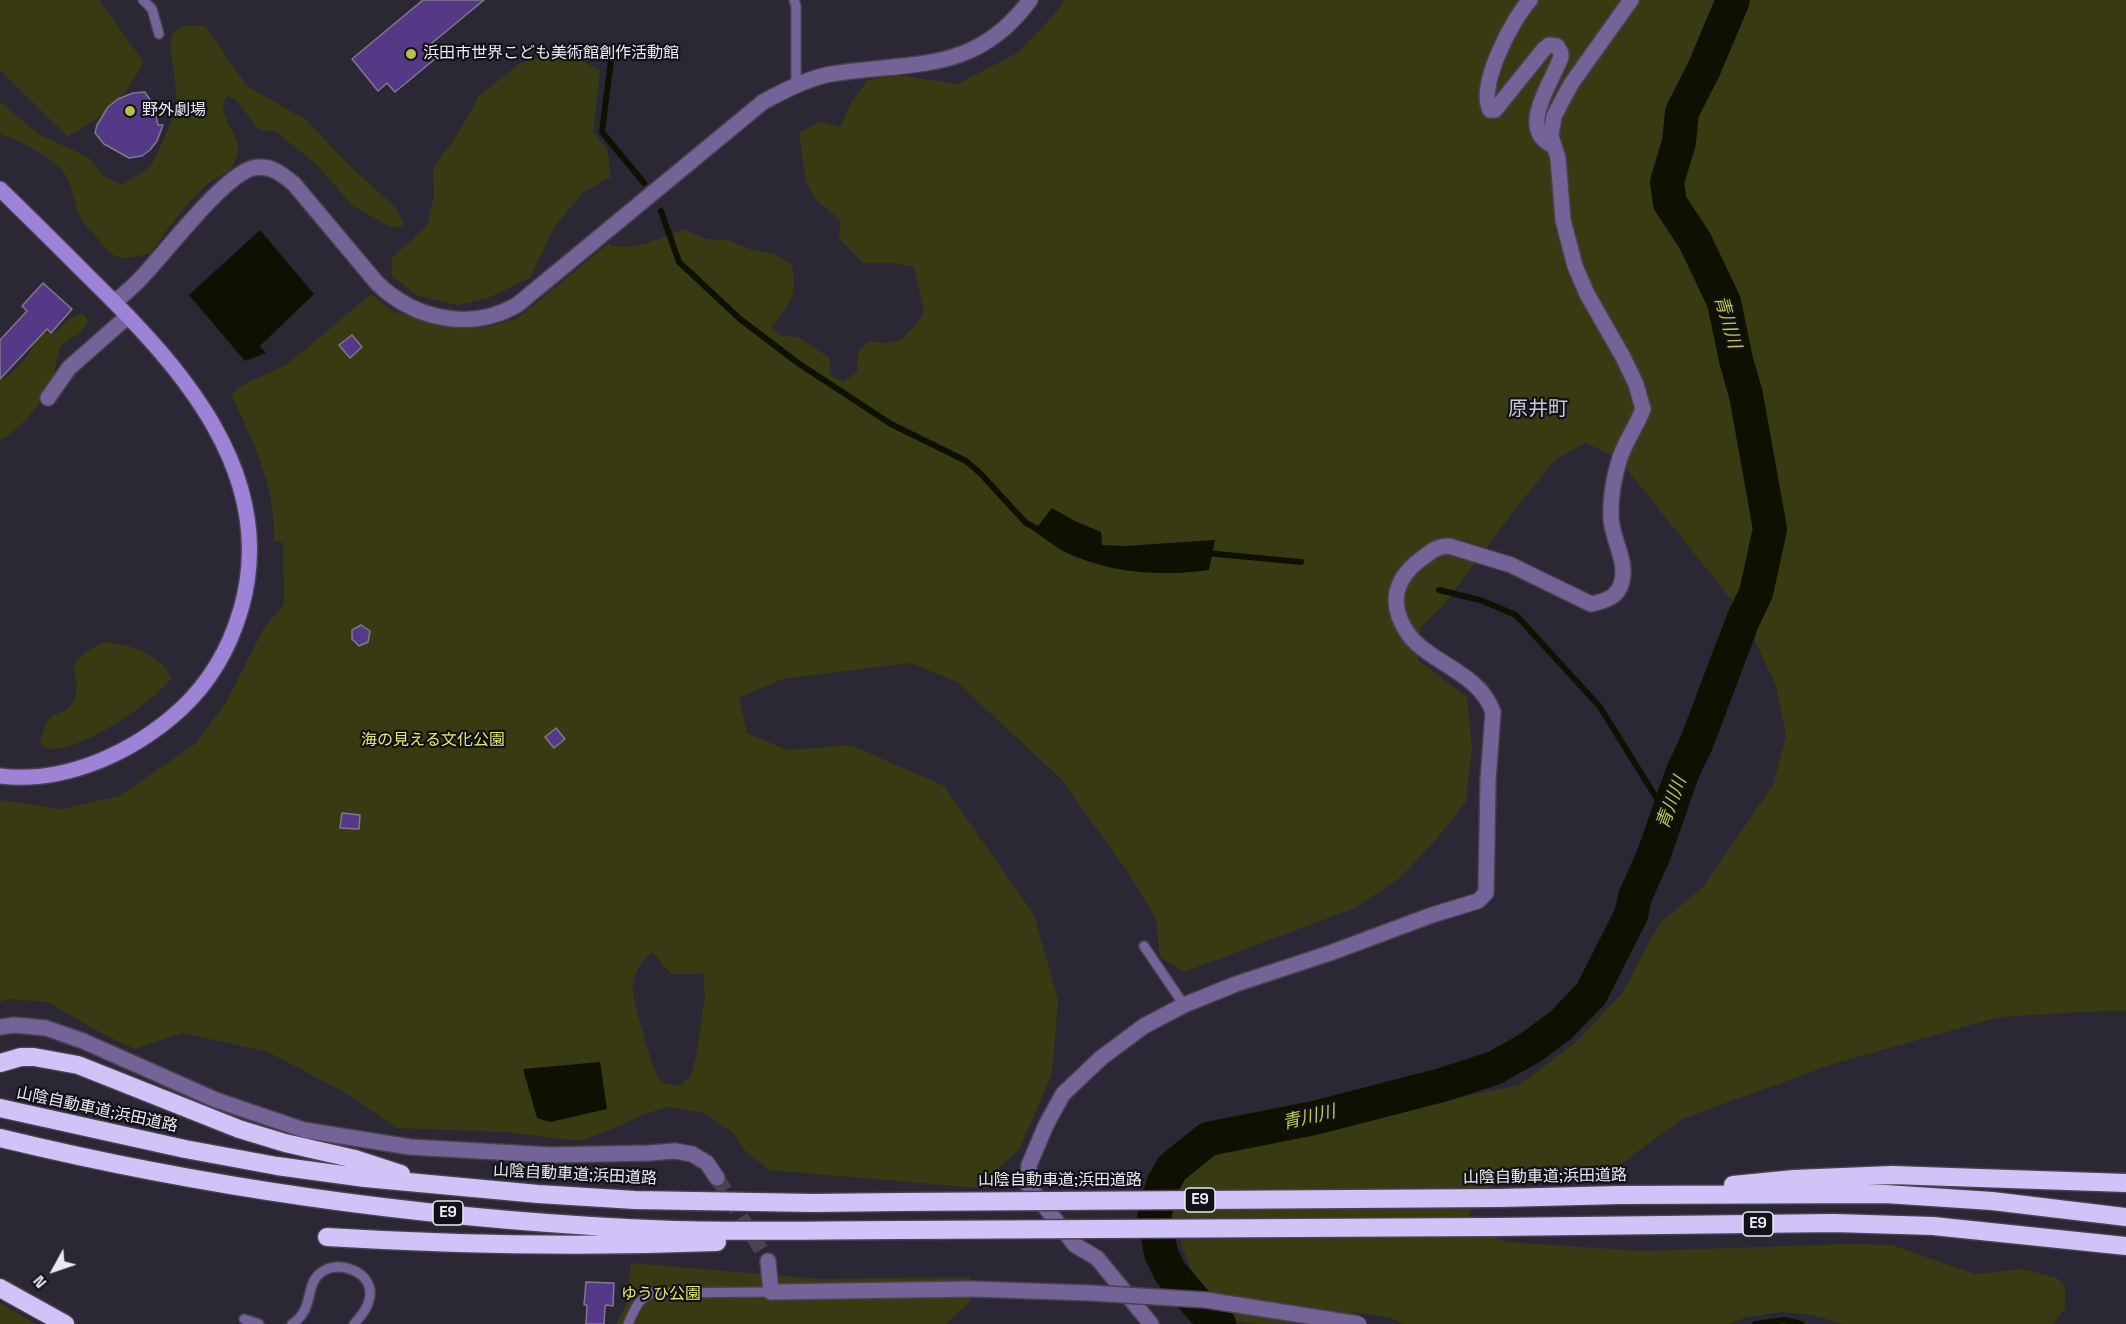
<!DOCTYPE html>
<html>
<head>
<meta charset="utf-8">
<style>
  body { margin:0 }
  #map { position:relative; width:2126px; height:1324px; overflow:hidden; background:#2b2734; font-family:"Space Grotesk",sans-serif }
  canvas { display:block }
  .north { position:absolute; left:24px; top:1240px; width:60px; height:60px; -webkit-text-stroke:4px #121117; paint-order:stroke; rotate:230deg; font-size:16px; font-weight:700; line-height:24px; text-align:center; color:#ebe9f2 }
  .north::after { content:''; display:block; margin:auto; width:21px; height:27px; background:#ebe9f2; clip-path:polygon(50% 0,100% 100%,50% 72%,0 100%) }
</style>
</head>
<body>
<div id="map">
<canvas width="2126" height="1324"></canvas>
<div class="north">N</div>
</div>
<script>
const c = document.querySelector('canvas').getContext('2d');
c.lineJoin = 'round';
function paint(path, color) { c.fillStyle = color; c.fill(path, 'evenodd'); }
function trace(path, color, width, dash) { c.strokeStyle = color; c.lineWidth = width; c.lineCap = dash ? 'butt' : 'round'; c.setLineDash(dash || []); c.stroke(path); }
function drawText(font, color, halo, rows, align = 'center') {
  c.font = font + ' "Space Grotesk","Noto Sans JP",sans-serif'; c.lineWidth = 4.5; c.setLineDash([]); c.textBaseline = 'middle'; c.strokeStyle = halo; c.fillStyle = color; for (const [text, x, y, turn = 0] of rows) {
    c.save(); c.translate(x, y); c.rotate((+turn || 0) * Math.PI / 180); c.textAlign = isNaN(turn) ? turn : align; if (halo) c.strokeText(text, 0, 0); c.fillText(text, 0, 0); c.restore();
  }
}
paint(new Path2D(`
  M 0,0 L 99,0 L 143,61 C 128,98 102,119 67,136 L 0,70 Z
  M 1064,0 L 2126,0 L 2126,1011 L 2103,1011 L 1999,1017 L 1833,1064 L 1682,1119 L 1610,1172 L 1535,1174 L 1497,1184 L 1484,1193 L 1472,1206 L 1469,1215 L 1470,1223 L 1484,1233 L 1505,1242 L 1643,1251 L 1849,1244 L 1892,1245 L 1975,1274 L 2023,1269 L 2057,1278 L 2065,1286 L 2065,1308 L 2053,1324 L 1844,1324 L 1808,1314 L 1780,1312 L 1747,1317 L 1728,1324 L 1405,1324 L 1388,1317 L 1354,1312 L 1337,1324 L 1255,1324 L 1236,1320 L 1197,1285 L 1170,1214 L 1173,1187 L 1192,1164 L 1209,1148 L 1250,1142 L 1519,1085 L 1576,1042 L 1622,993 L 1660,923 L 1703,887 L 1773,785 L 1786,736 L 1776,686 L 1742,613 L 1618,458 L 1585,443 L 1556,459 L 1516,508 L 1443,606 L 1420,628 L 1418,660 L 1467,697 L 1472,749 L 1466,802 L 1438,837 L 1400,878 L 1355,908 L 1184,972 L 1160,957 L 1156,919 L 1127,871 L 1061,779 L 957,682 L 911,663 L 782,679 L 739,698 L 747,733 L 787,750 L 851,745 L 944,786 L 1034,915 L 1058,1000 L 1052,1074 L 1020,1148 L 977,1188 L 770,1170 L 747,1153 L 733,1133 L 704,1113 L 667,1107 L 642,1115 L 610,1130 L 579,1141 L 504,1132 L 397,1128 L 346,1093 L 268,1052 L 183,1033 L 135,1049 L 103,1034 L 47,1002 L 7,999 L 0,1002 L 0,800 L 62,809 L 119,796 L 195,744 L 225,704 L 264,628 L 284,604 L 283,543 L 274,541 C 276,488 254,442 231,395 L 239,387 L 285,365 L 301,353 L 371,294 L 396,314 L 397,312 L 432,323 L 456,328 L 488,327 L 518,318 L 608,244 C 632,253 661,238 684,229 L 705,239 L 728,240 L 749,249 L 774,254 L 792,265 C 798,297 790,303 771,327 L 781,336 L 798,337 L 830,358 L 830,374 L 843,382 L 857,372 L 858,351 L 869,341 C 901,348 908,335 924,312 L 914,267 L 892,263 L 863,263 L 839,238 L 840,220 L 816,200 L 806,182 L 799,133 L 820,121 L 840,127 L 852,101 L 868,80 L 898,75 L 958,84 L 1019,52 L 1062,6 ZM 652,952 L 671,974 L 703,974 L 705,995 L 697,1052 L 691,1076 L 680,1085 C 673,1085 664,1085 659,1079 C 653,1071 634,1004 633,993 C 631,979 641,960 652,952 Z
  M 184,26 L 205,26 L 247,86 L 306,120 L 350,166 L 397,209 L 404,225 L 392,228 L 353,206 L 315,163 L 276,132 L 259,130 L 237,101 L 228,96 L 223,102 C 222,119 235,130 238,146 C 239,153 235,163 231,168 C 226,174 217,177 211,181 C 187,201 168,228 151,253 C 116,262 115,260 93,233 C 88,228 81,222 79,215 C 73,199 73,181 60,168 C 43,152 22,142 0,134 L 0,102 L 40,135 L 88,157 L 105,177 L 122,185 L 151,166 L 168,130 L 177,105 L 175,79 L 170,49 L 172,34 Z
  M 552,52 L 576,57 L 600,71 L 593,133 L 607,149 L 611,177 L 584,192 L 555,226 L 530,278 L 488,298 L 458,305 L 418,296 L 392,276 L 392,258 L 427,226 L 434,196 L 433,167 L 456,137 L 479,96 L 520,63 Z
  M 81,314 L 85,316 L 88,321 C 81,337 70,335 62,346 C 55,355 56,372 52,382 C 45,400 17,433 0,440 L 0,379 C 14,376 24,359 33,347 L 32,341 C 38,333 44,333 53,334 L 72,317 Z
  M 107,642 C 131,645 161,655 172,678 C 154,702 71,760 43,747 L 40,742 C 43,735 44,725 49,719 C 54,713 63,713 69,707 C 80,696 77,680 73,666 C 80,653 93,647 107,642 Z
  M 631,1263 L 821,1279 L 970,1277 L 970,1302 L 945,1324 L 616,1324 L 626,1305 Z
  M 0,1303 L 36,1324 L 0,1324 Z`), '#383b12');
paint(new Path2D(`
  M 260,230 L 314,294 L 260,346 L 266,353 L 245,361 L 189,295 Z
  M 1052,508 L 1075,521 L 1101,532 L 1102,545 L 1124,546 L 1215,540 L 1209,570 C 1162,577 1109,573 1065,552 C 1055,547 1044,538 1034,531 Z
  M 600,1062 L 607,1109 L 550,1122 L 537,1118 L 523,1069 Z`), '#0f1100');
trace(new Path2D(`
  M 611,60 L 602,132 L 644,183
  M 661,211 L 679,262 L 740,319 L 798,363 L 891,424 L 966,461 L 980,473 L 1026,523 L 1041,531
  M 1206,553 L 1301,562
  M 1439,590 L 1480,600 L 1516,615 L 1600,707 L 1667,815
  M 1755,1324 L 1785,1320 L 1801,1324`), '#0f1100', 6);
trace(new Path2D(`
  M 1219,1324 L 1201,1308 L 1170,1272 L 1161,1253 L 1154,1216 L 1163,1184 L 1172,1168 L 1208,1139 L 1314,1118 L 1442,1085 L 1494,1068 L 1530,1048 L 1561,1025 L 1591,994 L 1631,915 L 1635,897 L 1654,854 L 1683,771 L 1696,744 L 1743,620 L 1756,593 L 1770,529 L 1746,395 L 1736,360 L 1724,302 L 1695,241 L 1670,203 L 1667,182 L 1679,142 L 1682,112 L 1704,69 L 1733,0`), '#0f1100', 34);
const building = new Path2D(`
  M 423,0 L 484,0 L 432,43 L 441,54 L 395,92 L 387,83 L 378,91 L 352,59 Z
  M 145,92 L 154,106 L 158,125 L 163,125 L 157,141 L 150,150 L 142,156 L 129,158 L 104,144 L 95,133 L 97,125 L 108,107 L 118,99 L 133,93 Z
  M 43,283 L 72,309 L 51,333 L 47,329 L 0,379 L 0,340 L 27,311 L 22,306 Z
  M 352,335 L 362,347 L 350,358 L 339,345 Z
  M 361,625 L 370,631 L 368,642 L 359,646 L 352,639 L 352,630 Z
  M 556,728 L 565,739 L 554,748 L 545,737 Z
  M 342,813 L 360,815 L 359,829 L 340,828 Z
  M 586,1282 L 614,1283 L 613,1306 L 606,1305 L 605,1307 L 604,1324 L 586,1324 L 587,1305 L 584,1305 Z`);
paint(building, '#553986');
trace(building, '#7e7a8a', 1.5);
trace(new Path2D(`
  M 717,1178 L 768,1261`), '#484450', 15, [15, 8]);
const lane = new Path2D(`
  M 143,0 L 152,9 L 159,34
  M 794,0 L 796,6 L 796,87
  M 1144,946 L 1184,1005
  M 244,1319 L 259,1324
  M 292,1324 C 317,1308 302,1282 325,1270 C 342,1261 372,1273 370,1295 C 369,1307 361,1316 354,1324
  M 628,1324 C 634,1311 637,1300 651,1293 L 771,1292`);
const street = new Path2D(`
  M 1530,0 C 1513,18 1477,86 1490,110 L 1495,110 L 1544,49 L 1549,45 L 1557,46 L 1561,53 L 1561,57 C 1552,83 1516,130 1554,146
  M 115,302 C 124,294 134,286 142,277 C 165,253 224,175 253,168 C 270,164 282,174 294,184 L 377,283 C 414,319 470,332 517,305 L 763,102 C 783,91 808,78 831,74 C 912,61 975,75 1030,0
  M 48,398 L 69,368 L 128,316
  M 0,1027 L 14,1025 L 46,1028 L 83,1041 L 216,1100 L 304,1130 L 410,1147 L 550,1155 L 649,1153 L 675,1151 L 692,1154 L 707,1163 L 717,1178
  M 768,1261 L 771,1292 L 973,1289
  M 1151,1324 L 1097,1258 L 1075,1245 L 1028,1185 L 1029,1165 L 1046,1125 L 1063,1094 L 1101,1058 L 1144,1026 L 1184,1005 L 1236,984 L 1330,953 L 1432,915 L 1478,901 L 1486,893 L 1488,781 L 1493,712 C 1480,673 1430,663 1409,635 C 1388,606 1393,580 1421,559 C 1431,552 1436,546 1449,546 L 1511,565 L 1591,604 C 1605,601 1619,597 1622,581 C 1627,560 1612,539 1611,518 C 1610,497 1615,469 1623,450 C 1629,436 1638,423 1643,409 L 1636,384 L 1623,357 L 1587,294 L 1575,266 L 1563,220 L 1558,158 L 1551,136 L 1554,116 L 1571,84 L 1631,0`);
const secondary = new Path2D(`
  M 0,189 C 30,218 60,248 90,278 C 179,365 280,474 241,609 C 230,647 210,682 181,709 C 134,752 66,784 0,776`);
const highway = new Path2D(`
  M 0,1063 L 21,1057 L 34,1057 L 78,1065 L 239,1129 L 285,1143 L 355,1159 L 401,1174
  M 0,1108 L 185,1149 L 277,1166 L 365,1178 L 538,1194 L 635,1200 L 813,1203 L 900,1202
  M 0,1138 C 206,1188 416,1217 627,1228 C 719,1233 810,1230 901,1230
  M 1733,1185 L 1794,1179 L 1892,1175 L 2126,1183
  M 1500,1198 L 1620,1195 L 1885,1194 L 1992,1201 L 2126,1217
  M 1494,1227 L 1834,1223 L 1933,1226 L 2126,1246
  M 327,1237 C 457,1245 587,1247 717,1242
  M 0,1288 L 65,1324`);
trace(lane, '#46424f', 12);
trace(street, '#46424f', 18);
trace(secondary, '#46424f', 18);
trace(highway, '#46424f', 21);
trace(lane, '#736397', 9);
trace(street, '#736397', 15);
trace(secondary, '#9d82d6', 15);
trace(highway, '#d1c3f7', 18);
const streetBridge = new Path2D(`
  M 973,1289 L 1090,1293 L 1206,1300 L 1359,1324`);
const highwayBridge = new Path2D(`
  M 900,1202 L 1500,1198
  M 901,1230 L 1494,1227`);
trace(streetBridge, '#46424f', 18, []);
trace(highwayBridge, '#46424f', 21, []);
trace(streetBridge, '#736397', 15);
trace(highwayBridge, '#d1c3f7', 18);
for (const [x, y, r, color] of [
  [411,54,6,"#b8c147"],
  [130,111,6,"#b8c147"]
]) { const dot = new Path2D(); dot.arc(x, y, r, 0, 2 * Math.PI); c.fillStyle = color; c.fill(dot); trace(dot, '#121117', 2); }
for (const [x, y, w] of [
  [1200,1200,30],
  [448,1213,30],
  [1758,1224,30]
]) { const box = new Path2D(); box.roundRect(x - w / 2, y - 12, w, 24, 4.5); c.fillStyle = '#121117'; c.fill(box); trace(box, '#ebe9f2', 1.5); }
drawText('bold 15px', '#ebe9f2', null, [
  ["E9",1200,1200],
  ["E9",448,1213],
  ["E9",1758,1224]
]);
drawText('16px', '#ebe9f2', '#121117', [
  ["浜田市世界こども美術館創作活動館",423,54],
  ["野外劇場",142,111]
], 'left');
drawText('16px', '#e1ec6a', '#121117', [
  ["海の見える文化公園",433,741],
  ["ゆうひ公園",661,1295]
]);
drawText('16px', '#ebe9f2', '#121117', [
  ["山陰自動車道;浜田道路",97,1110,12],
  ["山陰自動車道;浜田道路",575,1175,3],
  ["山陰自動車道;浜田道路",1545,1177,-1],
  ["山陰自動車道;浜田道路",1060,1181]
]);
drawText('italic 18px', '#c0c944', '#121117', [
  ["青川川",1727,322,74],
  ["青川川",1672,803,-70],
  ["青川川",1309,1118,-13]
]);
drawText('20px', '#cac5d7', '#121117', [
  ["原井町",1538,410]
]);
</script>
</body>
</html>
